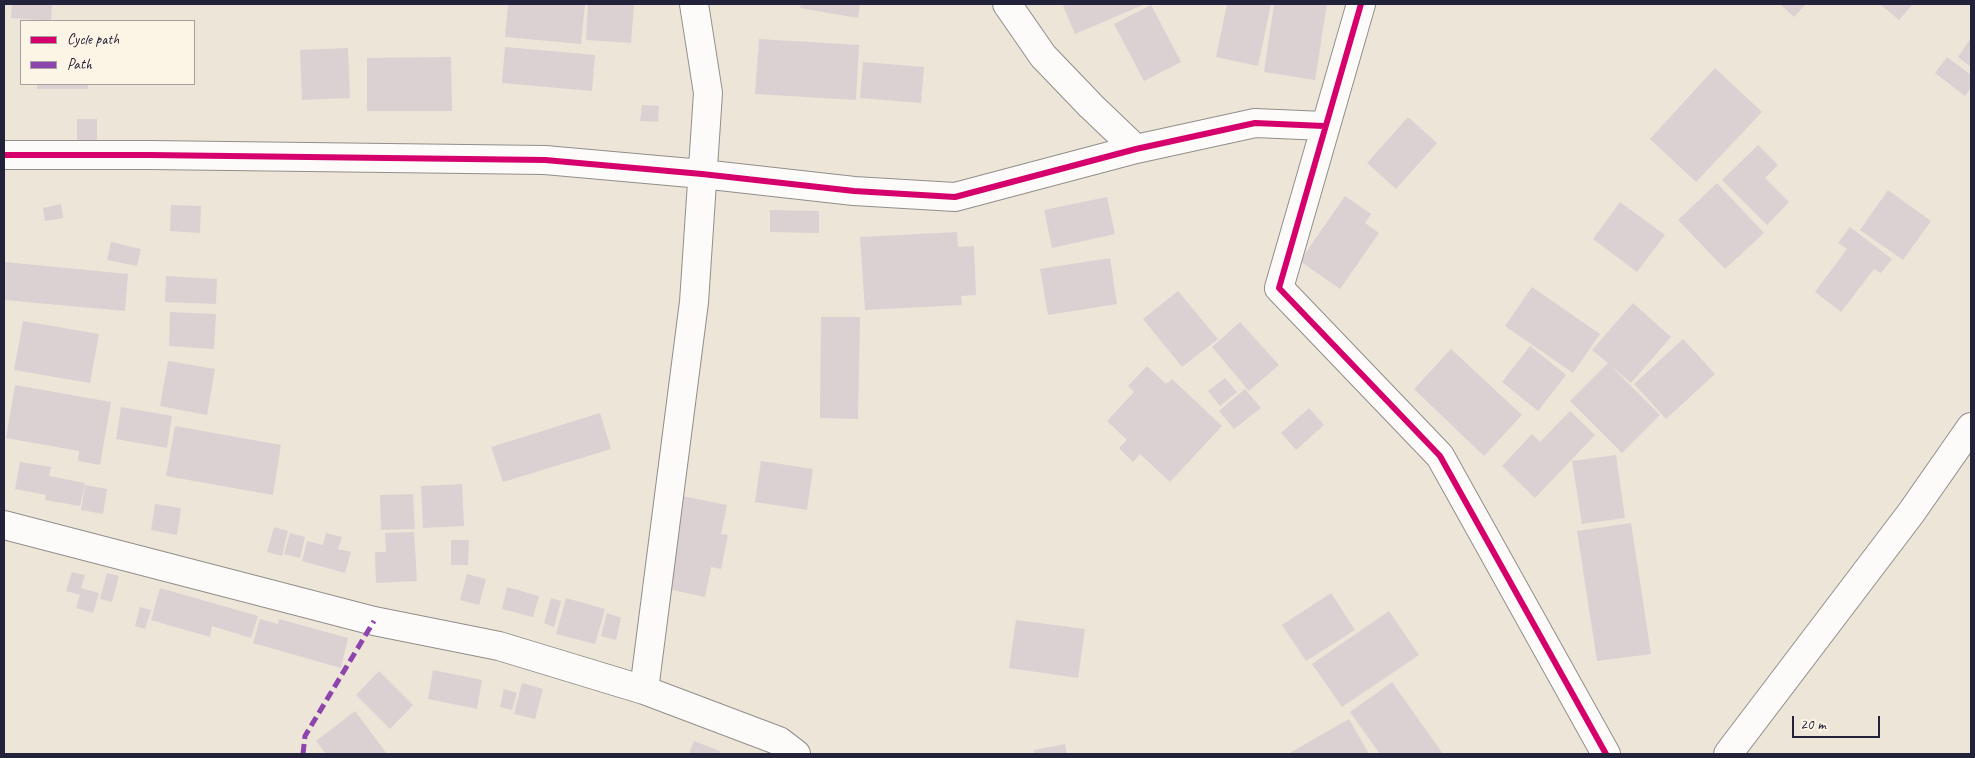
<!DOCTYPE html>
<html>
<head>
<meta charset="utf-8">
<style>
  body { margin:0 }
  #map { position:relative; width:1975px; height:758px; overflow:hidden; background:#ede5d8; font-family:Caveat,sans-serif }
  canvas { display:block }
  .frame { position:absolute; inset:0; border:5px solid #22223b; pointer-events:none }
  .legend { position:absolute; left:20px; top:20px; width:175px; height:65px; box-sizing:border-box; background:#fcf5e5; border:1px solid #a5a1a1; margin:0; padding:6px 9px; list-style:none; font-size:15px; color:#22223b }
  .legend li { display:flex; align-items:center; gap:10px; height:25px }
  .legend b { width:25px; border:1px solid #a5a1a1 }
  .scale { position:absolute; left:1792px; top:716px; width:88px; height:22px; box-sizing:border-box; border:2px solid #22223b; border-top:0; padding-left:6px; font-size:15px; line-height:18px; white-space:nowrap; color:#22223b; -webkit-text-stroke:4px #fcf5e5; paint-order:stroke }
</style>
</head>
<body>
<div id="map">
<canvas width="1975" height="758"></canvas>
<div class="frame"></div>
<ul class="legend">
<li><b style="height:6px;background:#d6006c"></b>Cycle path</li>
<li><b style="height:6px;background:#8e44ad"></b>Path</li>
</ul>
<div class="scale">20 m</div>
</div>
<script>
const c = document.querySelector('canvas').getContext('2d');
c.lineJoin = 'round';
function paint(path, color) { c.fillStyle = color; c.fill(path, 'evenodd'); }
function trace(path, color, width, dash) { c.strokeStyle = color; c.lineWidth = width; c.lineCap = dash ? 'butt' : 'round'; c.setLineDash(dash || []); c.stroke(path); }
paint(new Path2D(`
  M 12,4 L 52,4 L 51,21 L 11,18 Z
  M 508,4 L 585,4 L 581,44 L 505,37 Z
  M 588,4 L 634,4 L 631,43 L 586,40 Z
  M 801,4 L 860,4 L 858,18 L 800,8 Z
  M 1069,4 L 1145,4 L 1075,34 L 1063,6 Z
  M 1227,4 L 1271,4 L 1258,66 L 1216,57 Z
  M 1274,4 L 1327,4 L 1315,80 L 1264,72 Z
  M 1780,4 L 1806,4 L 1794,17 Z
  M 1880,4 L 1913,4 L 1899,20 Z
  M 1151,5 L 1181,62 L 1144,81 L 1114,24 Z
  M 1971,38 L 1971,67 L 1958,57 Z
  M 759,39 L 859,45 L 856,100 L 755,94 Z
  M 505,47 L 595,55 L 592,91 L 502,83 Z
  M 348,48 L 350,98 L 302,100 L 300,50 Z
  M 451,57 L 452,111 L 367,111 L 367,58 Z
  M 1947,57 L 1971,75 L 1971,88 L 1965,96 L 1935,73 Z
  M 863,62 L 924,67 L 921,103 L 860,98 Z
  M 1715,68 L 1762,112 L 1696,182 L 1650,139 Z
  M 37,84 L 88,84 L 88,89 L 37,89 Z
  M 642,105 L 659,106 L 658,122 L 640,121 Z
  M 1408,117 L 1437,143 L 1396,189 L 1367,163 Z
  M 77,119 L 97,119 L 97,144 L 77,144 Z
  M 1758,145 L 1778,165 L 1765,178 L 1789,202 L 1767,225 L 1722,180 Z
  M 1717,183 L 1764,233 L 1725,269 L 1678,220 Z
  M 1888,190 L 1931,221 L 1903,260 L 1860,230 Z
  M 1345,196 L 1371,214 L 1365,223 L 1379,233 L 1340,289 L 1300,261 Z
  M 1107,197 L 1115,234 L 1052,248 L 1044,210 Z
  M 1620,202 L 1665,235 L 1637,272 L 1593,239 Z
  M 61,204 L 63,218 L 45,221 L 43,208 Z
  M 171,205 L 201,206 L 200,233 L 170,231 Z
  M 770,210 L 819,211 L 819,233 L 770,232 Z
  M 1850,227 L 1892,259 L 1881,273 L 1874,269 L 1841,312 L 1815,292 L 1847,249 L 1838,243 Z
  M 957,232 L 958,247 L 974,246 L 976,295 L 961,296 L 962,305 L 865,310 L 860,237 Z
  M 111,242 L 141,249 L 137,266 L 107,260 Z
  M 1110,258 L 1117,304 L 1048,315 L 1040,269 Z
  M 4,262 L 128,274 L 125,311 L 4,300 Z
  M 166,276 L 217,279 L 216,304 L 165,302 Z
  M 1532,287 L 1600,334 L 1573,373 L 1505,326 Z
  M 1178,291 L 1218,339 L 1182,367 L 1143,319 Z
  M 1633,303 L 1671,337 L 1631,383 L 1610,365 L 1660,415 L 1622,453 L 1570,401 L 1608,363 L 1592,350 Z
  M 170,312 L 216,314 L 214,349 L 169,346 Z
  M 821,317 L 860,317 L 858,419 L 820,418 Z
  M 23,321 L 99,334 L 90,383 L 14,370 Z
  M 1240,322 L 1279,365 L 1249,391 L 1212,347 Z
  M 1683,339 L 1715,374 L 1666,419 L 1634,384 Z
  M 1530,346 L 1566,375 L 1538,411 L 1502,382 Z
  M 1451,349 L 1522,415 L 1484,456 L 1414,389 Z
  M 168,361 L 215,369 L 207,415 L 160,406 Z
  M 1147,366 L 1166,384 L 1172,379 L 1222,426 L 1170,482 L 1140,454 L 1133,462 L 1119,448 L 1127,440 L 1107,421 L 1134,392 L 1128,386 Z
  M 1225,378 L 1237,392 L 1220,406 L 1208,391 Z
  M 15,385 L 111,402 L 100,465 L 78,461 L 79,451 L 6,438 Z
  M 1245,389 L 1261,408 L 1234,429 L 1219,411 Z
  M 121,407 L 172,416 L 167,448 L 116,439 Z
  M 1309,408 L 1324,425 L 1296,450 L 1281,433 Z
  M 1570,411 L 1595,435 L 1535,498 L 1502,466 L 1532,434 L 1540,442 Z
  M 600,413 L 611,449 L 503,482 L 491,447 Z
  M 175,426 L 281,445 L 273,495 L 166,476 Z
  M 1616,455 L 1625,518 L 1582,524 L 1572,461 Z
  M 761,461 L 813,469 L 807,510 L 755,502 Z
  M 20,462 L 51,467 L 49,476 L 85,483 L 80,506 L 45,500 L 46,495 L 15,489 Z
  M 462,484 L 464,526 L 423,528 L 421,486 Z
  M 85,485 L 107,489 L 103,514 L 81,510 Z
  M 413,494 L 415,529 L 381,530 L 380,495 Z
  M 682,496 L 727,505 L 721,534 L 728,535 L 721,569 L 711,567 L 705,597 L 663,588 Z
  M 155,504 L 181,508 L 177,535 L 151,530 Z
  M 1631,523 L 1651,654 L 1597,661 L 1577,531 Z
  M 274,527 L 288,531 L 282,556 L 267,552 Z
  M 414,532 L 417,581 L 376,583 L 375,552 L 386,552 L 385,533 Z
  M 290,533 L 305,537 L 300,558 L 284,554 Z
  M 326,533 L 342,537 L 338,549 L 351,552 L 345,573 L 302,561 L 307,541 L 323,545 Z
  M 451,540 L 469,540 L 468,565 L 451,565 Z
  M 72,572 L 85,575 L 81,588 L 99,593 L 93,613 L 76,608 L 80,595 L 66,591 Z
  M 107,573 L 119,576 L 112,602 L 100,599 Z
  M 467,574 L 486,579 L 479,605 L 460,600 Z
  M 507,587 L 539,596 L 533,617 L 502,609 Z
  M 160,588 L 258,616 L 251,638 L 212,626 L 210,637 L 151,620 Z
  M 1331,593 L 1355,630 L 1306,661 L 1282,625 Z
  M 551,598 L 561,601 L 554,627 L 544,623 Z
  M 566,598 L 605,609 L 595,644 L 556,634 Z
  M 140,607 L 151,610 L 145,629 L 135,626 Z
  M 1389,611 L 1419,655 L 1342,707 L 1312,664 Z
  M 607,613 L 621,618 L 616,640 L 601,636 Z
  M 260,619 L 278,624 L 279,619 L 348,638 L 341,668 L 253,643 Z
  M 1016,620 L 1085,629 L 1078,678 L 1009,668 Z
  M 433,670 L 482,680 L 477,709 L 428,699 Z
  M 379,671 L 413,705 L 390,729 L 356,695 Z
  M 1392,682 L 1443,754 L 1380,754 L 1350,712 Z
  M 522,683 L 543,689 L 535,719 L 514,714 Z
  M 504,689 L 517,693 L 512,710 L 500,707 Z
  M 355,711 L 387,754 L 326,754 L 316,741 Z
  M 1349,719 L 1369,754 L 1288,754 Z
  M 694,741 L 720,751 L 719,754 L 689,754 Z
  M 1065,744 L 1067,754 L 1034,754 L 1034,750 Z`), '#dbd1d2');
const minor = new Path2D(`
  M 1007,4 L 1043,56 L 1091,106 L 1136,149
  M 1361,4 L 1279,288 L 1440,456 L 1606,754
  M 4,155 L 150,155 L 545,160 L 702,174 L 854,191 L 955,197 L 1136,149 L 1255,123 L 1324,126
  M 4,525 L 374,621 L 499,646 L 644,690 L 779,741 L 796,754
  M 644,690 L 694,302 L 708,93 L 694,4`);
const tertiary = new Path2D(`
  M 1728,754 L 1911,513 L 1971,427`);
trace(minor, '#918e8a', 30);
trace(tertiary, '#918e8a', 30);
trace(minor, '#fcfbf9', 28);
trace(tertiary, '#fcfbf9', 28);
trace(new Path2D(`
  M 303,754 L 305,736 L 374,621`), '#8e44ad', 5, [10, 5]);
trace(new Path2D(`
  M 1361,4 L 1279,288 L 1440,456 L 1606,754
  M 4,155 L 150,155 L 545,160 L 702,174 L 854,191 L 955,197 L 1136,149 L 1255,123 L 1324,126`), '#d6006c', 6);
</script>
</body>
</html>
